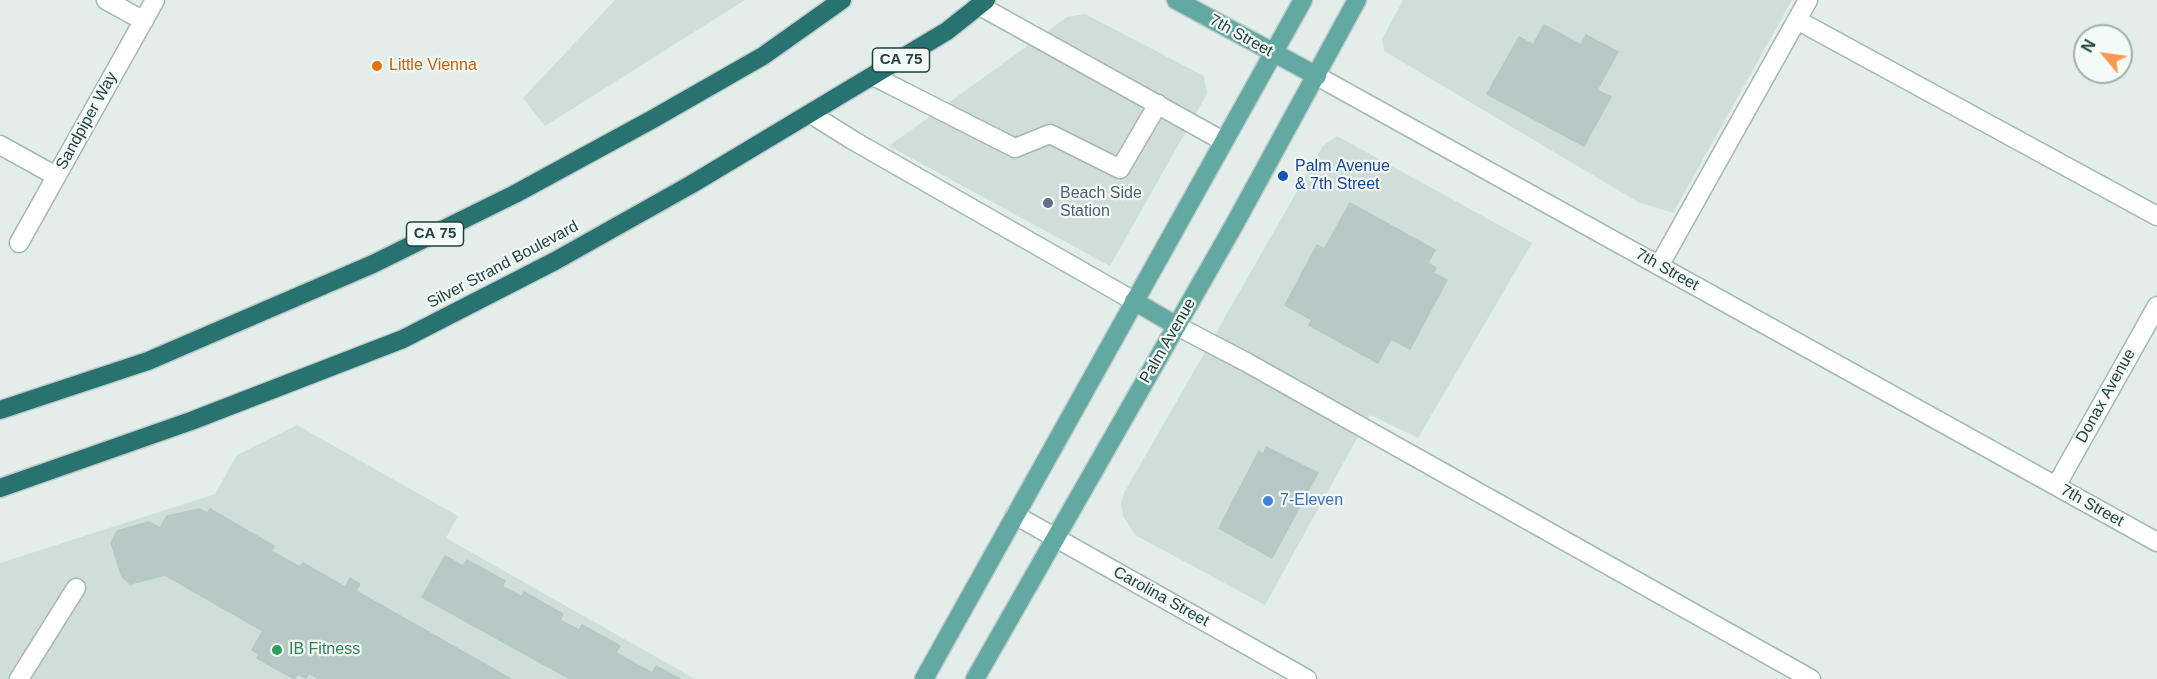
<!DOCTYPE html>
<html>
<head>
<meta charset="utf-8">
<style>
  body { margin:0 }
  #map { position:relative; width:2157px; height:679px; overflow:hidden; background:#e3eeeb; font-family:Helvetica,sans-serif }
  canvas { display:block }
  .north { position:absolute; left:2073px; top:24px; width:60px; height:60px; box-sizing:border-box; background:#f4faf8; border:2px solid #9fb0ae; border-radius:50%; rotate:299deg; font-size:16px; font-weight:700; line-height:24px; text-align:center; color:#20423e }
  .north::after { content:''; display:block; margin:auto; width:21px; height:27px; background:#ff9750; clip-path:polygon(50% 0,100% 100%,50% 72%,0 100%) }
</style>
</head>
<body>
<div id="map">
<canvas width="2157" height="679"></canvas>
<div class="north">N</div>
</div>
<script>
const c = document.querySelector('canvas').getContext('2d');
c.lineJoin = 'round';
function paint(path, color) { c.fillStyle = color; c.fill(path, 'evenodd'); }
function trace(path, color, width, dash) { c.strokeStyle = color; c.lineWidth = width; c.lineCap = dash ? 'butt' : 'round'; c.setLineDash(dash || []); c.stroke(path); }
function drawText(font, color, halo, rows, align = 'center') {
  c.font = font + ' Helvetica,sans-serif'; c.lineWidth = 4.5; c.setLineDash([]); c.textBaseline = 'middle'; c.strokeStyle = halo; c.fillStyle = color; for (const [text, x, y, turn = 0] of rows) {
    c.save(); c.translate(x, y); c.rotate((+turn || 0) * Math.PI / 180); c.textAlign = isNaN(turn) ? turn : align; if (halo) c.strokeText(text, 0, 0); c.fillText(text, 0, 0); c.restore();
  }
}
paint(new Path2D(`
  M 615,0 L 745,0 L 545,126 L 523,98 Z
  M 1403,0 L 1792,0 L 1673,213 L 1638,202 L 1384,51 L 1382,39 Z
  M 1085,14 L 1204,76 L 1207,94 L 1110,266 L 889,146 L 1067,17 Z
  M 1337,136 L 1532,243 L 1418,438 L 1370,415 L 1265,605 L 1135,535 L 1123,516 L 1121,504 L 1124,493 L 1323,146 Z
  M 297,425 L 458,516 L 446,538 L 695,679 L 0,679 L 0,563 L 215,494 L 237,455 Z`), '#d0deda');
const building = new Path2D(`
  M 1544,25 L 1581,45 L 1586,35 L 1618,52 L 1597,90 L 1611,97 L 1584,146 L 1487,94 L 1519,37 L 1533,45 Z
  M 1350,203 L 1435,250 L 1428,263 L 1436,268 L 1433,273 L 1447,280 L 1410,349 L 1391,339 L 1378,363 L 1309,325 L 1312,320 L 1285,305 L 1317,245 L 1324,249 Z
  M 1266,447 L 1318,473 L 1272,558 L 1219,528 L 1259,451 L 1263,455 Z
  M 199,509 L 207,513 L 210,509 L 274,546 L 271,551 L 300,567 L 303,563 L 345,587 L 350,578 L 360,584 L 306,678 L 298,674 L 294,679 L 257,658 L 259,654 L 252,650 L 263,631 L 165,575 L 130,584 L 122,577 L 111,543 L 117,531 L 149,522 L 160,528 L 167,516 Z
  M 445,556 L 463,566 L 467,560 L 505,581 L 502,586 L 522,597 L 524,592 L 563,614 L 560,620 L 579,630 L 582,625 L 620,646 L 616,653 L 652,673 L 656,666 L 680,679 L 570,679 L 422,597 Z
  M 356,591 L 511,679 L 319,679 L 309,673 Z`);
paint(building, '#b7c9c5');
trace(building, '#b4c9c4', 1.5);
const minor = new Path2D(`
  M 106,0 L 144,21
  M 980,6 L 1223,141
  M 1797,20 L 2157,216
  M 873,76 L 1015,148 L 1050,134 L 1120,169 L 1158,104
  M 1317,76 L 2157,542
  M 811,114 L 854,141 L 1134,301
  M 0,145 L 56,176
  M 19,243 L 155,0
  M 1659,266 L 1808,0
  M 1177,326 L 1246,362 L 1811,679
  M 2056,486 L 2157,306
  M 1015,515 L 1307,679
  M 19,679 L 76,588`);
const major = new Path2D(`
  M 1176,0 L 1317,76
  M 1134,301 L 1177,326
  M 924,679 L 1303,0
  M 975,679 L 1233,227 L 1357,0`);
const highway = new Path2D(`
  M 0,410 L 148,361 L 373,264 L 515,194 L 651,120 L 763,56 L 842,0
  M 0,488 L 191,421 L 403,339 L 555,261 L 692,184 L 947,31 L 986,0`);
trace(minor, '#a5b7b4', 21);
trace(major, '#c1cac9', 21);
trace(highway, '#c1cac9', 21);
trace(minor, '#fff', 18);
trace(major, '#62a9a2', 18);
trace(highway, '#28726f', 18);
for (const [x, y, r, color] of [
  [377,66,6,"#e8710a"],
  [1283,176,6,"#1a4fb4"],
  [1048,203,6,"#5c6f8a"],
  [1268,501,6,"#3f7fe0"],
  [277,650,6,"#2e9e5b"]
]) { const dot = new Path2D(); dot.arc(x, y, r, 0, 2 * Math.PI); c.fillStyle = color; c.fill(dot); trace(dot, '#f4faf8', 2); }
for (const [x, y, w] of [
  [901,60,57],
  [435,234,57]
]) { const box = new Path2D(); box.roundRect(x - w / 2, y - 12, w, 24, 4.5); c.fillStyle = '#f4faf8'; c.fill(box); trace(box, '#20423e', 1.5); }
drawText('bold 15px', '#20423e', null, [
  ["CA 75",901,60],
  ["CA 75",435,234]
]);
drawText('16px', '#20423e', '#f4faf8', [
  ["7th Street",1241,36,29],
  ["Sandpiper Way",87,121,-61],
  ["Silver Strand Boulevard",503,265,-28],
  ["7th Street",1667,270,29],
  ["Palm Avenue",1168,341,-60],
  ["Donax Avenue",2106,396,-61],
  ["7th Street",2092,506,29],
  ["Carolina Street",1161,597,29]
]);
drawText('16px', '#c56008', '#f4faf8', [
  ["Little Vienna",389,66]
], 'left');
drawText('16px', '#164399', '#f4faf8', [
  ["Palm Avenue",1295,167],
  ["& 7th Street",1295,185]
], 'left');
drawText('16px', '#4e5e75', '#f4faf8', [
  ["Beach Side",1060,194],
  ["Station",1060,212]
], 'left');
drawText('16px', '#366cbe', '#f4faf8', [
  ["7-Eleven",1280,501]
], 'left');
drawText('16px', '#27864d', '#f4faf8', [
  ["IB Fitness",289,650]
], 'left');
</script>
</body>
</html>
